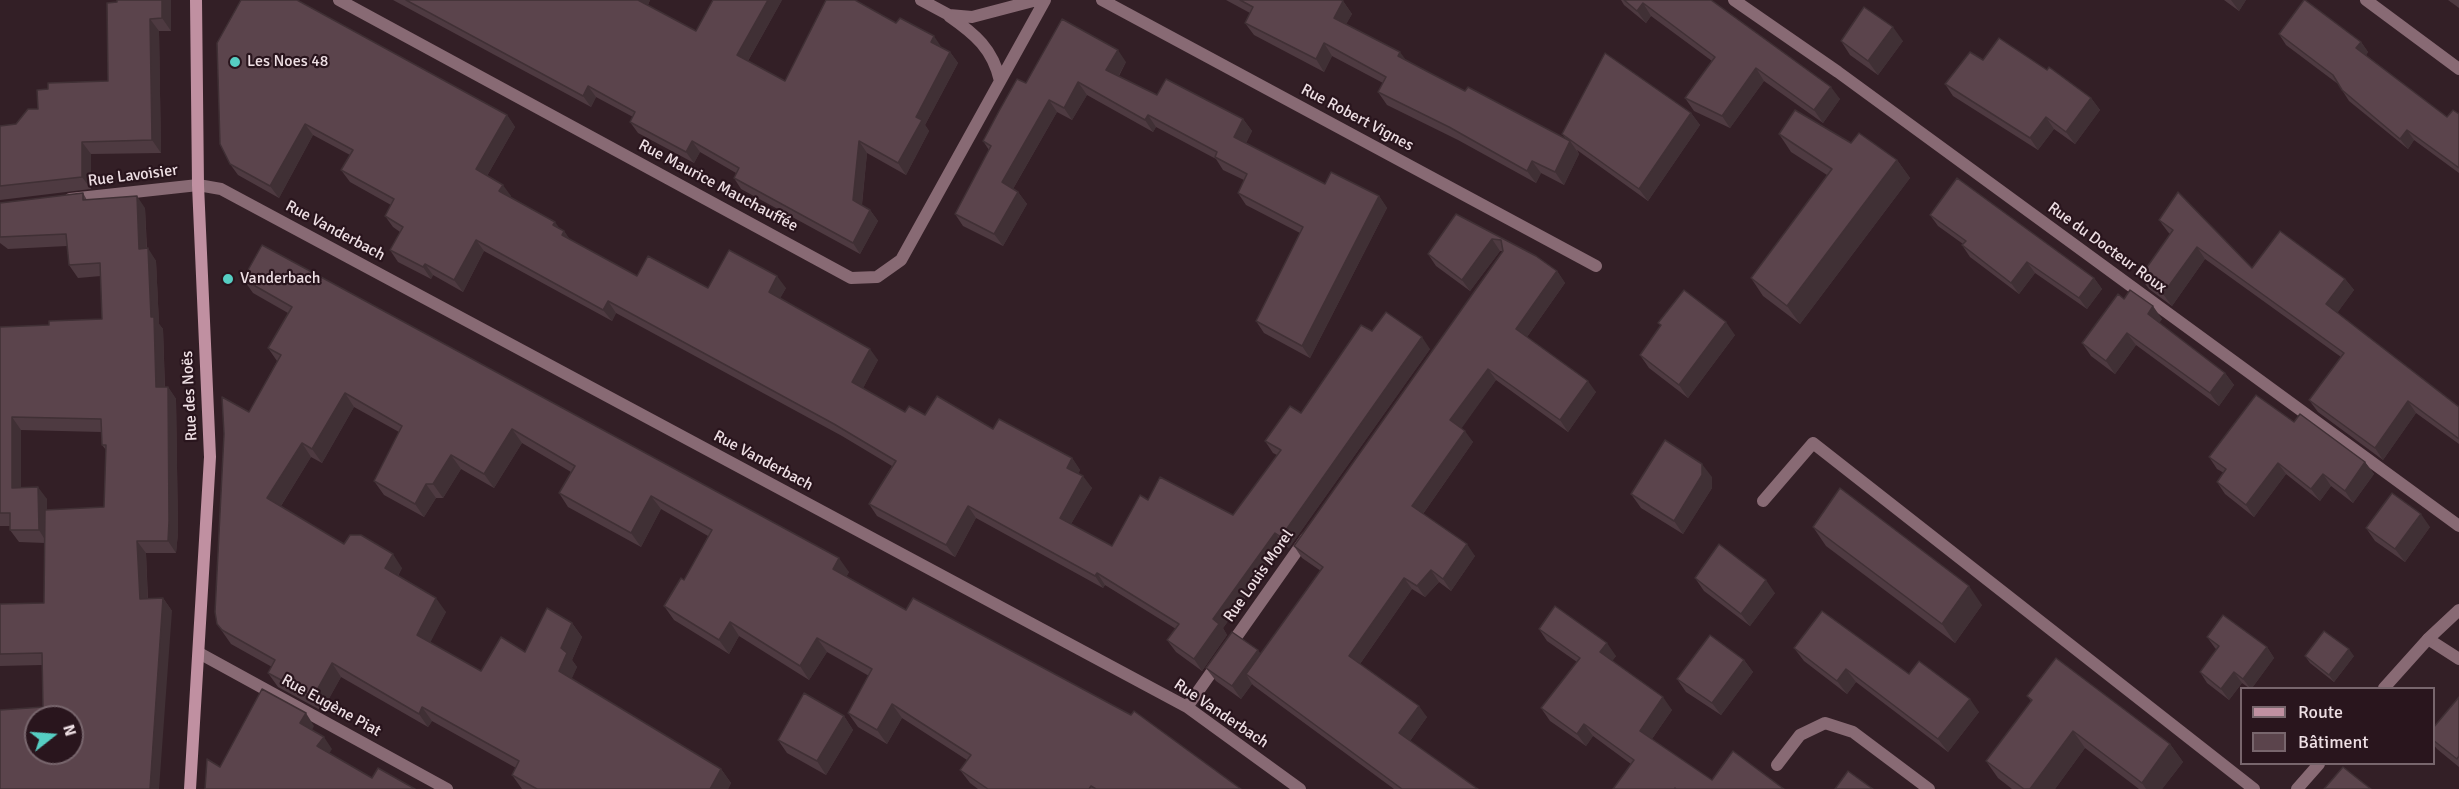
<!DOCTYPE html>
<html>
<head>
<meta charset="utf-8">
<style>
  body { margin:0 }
  #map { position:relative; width:2459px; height:789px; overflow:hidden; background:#331f26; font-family:Signika,sans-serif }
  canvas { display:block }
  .legend { position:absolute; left:2240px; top:687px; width:195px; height:78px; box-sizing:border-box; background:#29151d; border:2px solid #78666d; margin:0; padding:8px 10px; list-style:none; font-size:18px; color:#eedfe4 }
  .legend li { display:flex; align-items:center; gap:12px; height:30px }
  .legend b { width:30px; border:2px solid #78666d }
  .north { position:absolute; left:24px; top:705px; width:60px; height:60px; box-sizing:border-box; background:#29151d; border:2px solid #78666d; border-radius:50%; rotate:73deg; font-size:16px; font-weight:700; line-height:24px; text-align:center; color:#eedfe4 }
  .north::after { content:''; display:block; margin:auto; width:21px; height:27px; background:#56cec3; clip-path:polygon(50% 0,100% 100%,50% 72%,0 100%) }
</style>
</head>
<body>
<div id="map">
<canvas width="2459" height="789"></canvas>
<ul class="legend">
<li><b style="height:8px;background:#c090a1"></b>Route</li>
<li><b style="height:16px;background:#5b444c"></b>Bâtiment</li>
</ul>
<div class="north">N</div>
</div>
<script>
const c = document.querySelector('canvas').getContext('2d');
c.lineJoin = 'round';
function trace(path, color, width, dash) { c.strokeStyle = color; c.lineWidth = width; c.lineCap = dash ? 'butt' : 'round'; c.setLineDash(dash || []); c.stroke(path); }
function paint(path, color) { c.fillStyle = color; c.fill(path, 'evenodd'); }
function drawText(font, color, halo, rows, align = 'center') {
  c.font = font + ' Signika,sans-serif'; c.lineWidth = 4.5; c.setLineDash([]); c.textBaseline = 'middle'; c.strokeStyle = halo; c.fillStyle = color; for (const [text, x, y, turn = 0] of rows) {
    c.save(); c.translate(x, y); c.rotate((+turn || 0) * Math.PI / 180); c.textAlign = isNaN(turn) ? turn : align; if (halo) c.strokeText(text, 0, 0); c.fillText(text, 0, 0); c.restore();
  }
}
trace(new Path2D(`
  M 1763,501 L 1813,443 L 2254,789
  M 2428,639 L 2459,659
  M 1777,765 L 1800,735 L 1825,723 L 1853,732 L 1929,789`), '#886a74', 12);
trace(new Path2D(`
  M 339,0 L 851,278 L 877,277 L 901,260 L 1045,0
  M 921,0 L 949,15 L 972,17 L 1037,0
  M 1102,0 L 1596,266
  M 1734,0 L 1838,72 L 2459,526
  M 2366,0 L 2459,69
  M 949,16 C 975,34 993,49 1000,81
  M 70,199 L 198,185 L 221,189 L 1187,707 L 1300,789
  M 199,653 L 447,789
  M 2384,688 L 2428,639 L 2459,610
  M 1187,707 L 1306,538
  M 2297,789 L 2319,764`), '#886a74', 12);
trace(new Path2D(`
  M 190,789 L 210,457 L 198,185 L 196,0`), '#c090a1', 12);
paint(new Path2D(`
  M 171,0 L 171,31 L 159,31 L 161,153 L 91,154 L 91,189 L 0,200 L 0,126 L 16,124 L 38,109 L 48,89 L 108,81 L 117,2 Z
  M 393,0 L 650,0 L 648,5 L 696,31 L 782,0 L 748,61 L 785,81 L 942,48 L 950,52 L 958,63 L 925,125 L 929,131 L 906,175 L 867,153 L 862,205 L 870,210 L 878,221 L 860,254 L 741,189 L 734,178 L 736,173 L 700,152 L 694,163 L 638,133 L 630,122 L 633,117 L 596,97 L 591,107 Z
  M 1226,0 L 1341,0 L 1343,1 L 1352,14 L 1346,24 L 1406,61 L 1465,91 L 1566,139 L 1562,134 L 1691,113 L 1700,125 L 1648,201 L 1577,150 L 1579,154 L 1564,185 L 1541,173 L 1536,183 L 1458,140 L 1387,105 L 1378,92 L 1383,83 L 1332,56 L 1324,72 L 1254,35 L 1245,23 L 1250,13 Z
  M 1621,0 L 1711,0 L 1840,99 L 1823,123 L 1764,81 L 1730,128 L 1694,111 L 1685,98 L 1712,61 L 1651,16 L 1646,23 L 1624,5 Z
  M 2224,0 L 2246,0 L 2239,11 Z
  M 2448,0 L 2459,0 L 2459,8 Z
  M 2279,34 L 2361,42 L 2368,52 L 2366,55 L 2447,117 L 2459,114 L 2459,173 L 2414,140 L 2408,149 L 2349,101 L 2338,84 L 2286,45 Z
  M 1841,41 L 1903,41 L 1878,75 L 1850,55 Z
  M 217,43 L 507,115 L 515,127 L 487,176 L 511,196 L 511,197 L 564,231 L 570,240 L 637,276 L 708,288 L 786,288 L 780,298 L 878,360 L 863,388 L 905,412 L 993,429 L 1072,458 L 1080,470 L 1078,474 L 1092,488 L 1071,524 L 1112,546 L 1148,500 L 1233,515 L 1277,455 L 1273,453 L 1265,441 L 1301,413 L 1372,331 L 1430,349 L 1289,548 L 1284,545 L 1223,628 L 1227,635 L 1202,671 L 1176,652 L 1167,640 L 1176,629 L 1105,585 L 1103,588 L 976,518 L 955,557 L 877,516 L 869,504 L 892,466 L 842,436 L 616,313 L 612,321 L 484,251 L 463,292 L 433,275 L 431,279 L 398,262 L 390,250 L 400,232 L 393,227 L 385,216 L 391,205 L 350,182 L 341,170 L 350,155 L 313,135 L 279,198 L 238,175 L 230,164 Z
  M 1983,60 L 2047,70 L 2091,98 L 2100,110 L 2075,144 L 2054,129 L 2038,150 L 1953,96 L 1945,84 Z
  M 1126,62 L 1119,76 L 1157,95 L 1243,119 L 1252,131 L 1246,143 L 1325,184 L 1379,196 L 1387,208 L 1310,358 L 1264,333 L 1256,321 L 1300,233 L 1246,205 L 1238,193 L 1244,180 L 1223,170 L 1216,159 L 1156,127 L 1153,132 L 1087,95 L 1072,120 L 1057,112 L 1013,189 L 1018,192 L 1027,204 L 1003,246 L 963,226 L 955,214 L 989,150 L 983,141 L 1026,83 Z
  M 1779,134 L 1851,143 L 1897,160 L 1910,178 L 1800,324 L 1763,296 L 1751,278 L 1827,175 L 1791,152 Z
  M 83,193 L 87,200 L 145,208 L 147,248 L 156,261 L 159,324 L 163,329 L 165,387 L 168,387 L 176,399 L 178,533 L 176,553 L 146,553 L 148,599 L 163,598 L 172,611 L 43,707 L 42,665 L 0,666 L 0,604 L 44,603 L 45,543 L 19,542 L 10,530 L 10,526 L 0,526 L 0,327 L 49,325 L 102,319 L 101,276 L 78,278 L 69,265 L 67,246 L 8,249 L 0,243 L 0,203 ZM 21,430 L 101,432 L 102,445 L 106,450 L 104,507 L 47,510 L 47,499 L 21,487 Z
  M 1456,214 L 1557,271 L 1565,283 L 1527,337 L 1596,392 L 1568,432 L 1496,380 L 1461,428 L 1473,442 L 1423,514 L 1475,556 L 1451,591 L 1439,582 L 1425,597 L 1412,589 L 1360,664 L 1427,717 L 1410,741 L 1478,789 L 1394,789 L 1254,686 L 1252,684 L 1241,699 L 1216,681 L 1206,668 L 1258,650 L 1260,654 L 1321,571 L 1302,558 L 1294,546 L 1503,251 L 1500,251 L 1470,291 L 1436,266 L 1428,254 Z
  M 1930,215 L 2094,278 L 2102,289 L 2087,309 L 2035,273 L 2019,294 L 1970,257 L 1962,245 L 1963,244 L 1938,226 Z
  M 2159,220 L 2252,268 L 2345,279 L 2354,290 L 2337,313 L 2459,407 L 2459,444 L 2416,413 L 2383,460 L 2318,412 L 2309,400 L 2341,357 L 2205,259 L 2172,306 L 2149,289 L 2140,277 L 2170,234 L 2168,232 Z
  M 243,279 L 849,572 L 846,577 L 906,610 L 1241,789 L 978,789 L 970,783 L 960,770 L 967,760 L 902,718 L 887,744 L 858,727 L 848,713 L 869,676 L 827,652 L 809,680 L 739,636 L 729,654 L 674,620 L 664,606 L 684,580 L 708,536 L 661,509 L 641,547 L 568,507 L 559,493 L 571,472 L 522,443 L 494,488 L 461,469 L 443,498 L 436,498 L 424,517 L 384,495 L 374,481 L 399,432 L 354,407 L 322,463 L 311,457 L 281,506 L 344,544 L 402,568 L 398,576 L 446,612 L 430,642 L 481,671 L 525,652 L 572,623 L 582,637 L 572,660 L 577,667 L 571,679 L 721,769 L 731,783 L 728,789 L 522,789 L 512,775 L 516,768 L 432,721 L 428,727 L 341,677 L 322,711 L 278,687 L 268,673 L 272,667 L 231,644 L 217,624 L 249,412 L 277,361 L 268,348 L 288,313 L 253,293 Z
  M 2124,299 L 2162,319 L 2159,323 L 2225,373 L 2234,385 L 2219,406 L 2136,345 L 2115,374 L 2091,356 L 2082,343 Z
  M 1658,323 L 1735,335 L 1688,398 L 1649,368 L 1640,355 L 1661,326 Z
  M 2294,422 L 2365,462 L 2374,474 L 2353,503 L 2331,486 L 2320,501 L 2286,474 L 2254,517 L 2225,494 L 2217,482 L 2224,473 L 2217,469 L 2209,457 Z
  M 1712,477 L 1712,488 L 1683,534 L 1641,508 L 1631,494 Z
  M 1813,527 L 1982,605 L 1955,643 L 1826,546 Z
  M 2430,527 L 2405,562 L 2375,541 L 2366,528 Z
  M 1695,578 L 1775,593 L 1750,626 L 1704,591 Z
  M 1539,629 L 1616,656 L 1612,661 L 1672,710 L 1652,739 L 1712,780 L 1784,789 L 1613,789 L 1631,764 L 1593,736 L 1586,746 L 1550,721 L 1541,708 L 1577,662 L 1547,641 Z
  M 2207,637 L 2267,647 L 2274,658 L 2252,688 L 2249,688 L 2242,683 L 2229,700 L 2207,683 L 2200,672 L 2217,650 L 2215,648 Z
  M 1794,648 L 1909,674 L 1979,712 L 1948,752 L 1856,682 L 1847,694 L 1804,661 Z
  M 2305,656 L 2354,656 L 2334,682 L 2310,663 Z
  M 1744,660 L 1753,672 L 1721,715 L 1686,692 L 1677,679 Z
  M 2027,696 L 2170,744 L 2183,762 L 2162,789 L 2139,789 L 2085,748 L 2055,789 L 2012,789 L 1998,778 L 1986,761 L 2031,701 Z
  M 2459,697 L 2459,767 L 2437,749 L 2433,744 L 2433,728 Z
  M 844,716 L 853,730 L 826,775 L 787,753 L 778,740 Z`), '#4e3a41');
paint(new Path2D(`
  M 162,0 L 171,0 L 171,31 L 162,18 Z
  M 637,0 L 650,0 L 645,11 Z
  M 768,0 L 782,0 L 745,66 L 737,55 Z
  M 2231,0 L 2246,0 L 2239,11 Z
  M 1343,1 L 1352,14 L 1343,30 L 1334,18 Z
  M 1643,3 L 1651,16 L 1646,23 L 1637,11 Z
  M 150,19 L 159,31 L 161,153 L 152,140 Z
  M 1893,27 L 1903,41 L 1878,75 L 1868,61 Z
  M 934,36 L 942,48 L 931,42 Z
  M 2361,42 L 2368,52 L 2364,59 L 2356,48 Z
  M 1324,43 L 1332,56 L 1324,72 L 1316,59 Z
  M 1118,50 L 1126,62 L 1115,82 L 1106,70 Z
  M 950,52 L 958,63 L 925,125 L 929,131 L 906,175 L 898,163 L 916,117 Z
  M 1400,52 L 1409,64 L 1398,56 Z
  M 1756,68 L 1764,81 L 1730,128 L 1722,116 Z
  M 1078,82 L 1087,95 L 1072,120 L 1064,108 Z
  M 588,86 L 596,97 L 591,107 L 583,96 Z
  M 1831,87 L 1840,99 L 1823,123 L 1814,110 Z
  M 2091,98 L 2100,110 L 2075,144 L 2066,132 Z
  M 1049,100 L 1057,112 L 1010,194 L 1002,182 Z
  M 1691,113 L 1700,125 L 1648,201 L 1639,189 Z
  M 507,115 L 515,127 L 484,181 L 476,169 Z
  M 1148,115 L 1156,127 L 1153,132 L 1145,120 Z
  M 2046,117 L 2054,129 L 2038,150 L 2030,138 Z
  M 1243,119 L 1252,131 L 1243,149 L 1234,137 Z
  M 305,124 L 313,135 L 279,198 L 270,186 Z
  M 2407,130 L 2414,140 L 2408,149 L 2400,139 Z
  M 692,141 L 700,152 L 694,163 L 686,152 Z
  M 859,141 L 867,153 L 861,212 L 853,200 Z
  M 1570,141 L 1579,154 L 1564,185 L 1555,172 Z
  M 82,142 L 91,154 L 91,189 L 82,177 Z
  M 1897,160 L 1910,178 L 1800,324 L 1787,306 Z
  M 1532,161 L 1541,173 L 1536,183 L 1527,171 Z
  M 503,185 L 511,196 L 508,203 L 499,191 Z
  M 1018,192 L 1027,204 L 1003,246 L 994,234 Z
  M 137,196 L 145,208 L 147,262 L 139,249 Z
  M 1379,196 L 1387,208 L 1310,358 L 1302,346 Z
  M 870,210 L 878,221 L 860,254 L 853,243 Z
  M 555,222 L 563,233 L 564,231 L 572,243 L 570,247 L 553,225 Z
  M 1492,239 L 1500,251 L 1470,291 L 1462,280 Z
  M 476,240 L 484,251 L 463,292 L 454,280 Z
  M 2197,247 L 2205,259 L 2172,306 L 2163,294 Z
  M 148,248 L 156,261 L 159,324 L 163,329 L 165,399 L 156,387 L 151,317 Z
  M 2027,262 L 2035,273 L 2019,294 L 2011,283 Z
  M 425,264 L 433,275 L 431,279 L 423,267 Z
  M 1557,271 L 1565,283 L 1524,341 L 1516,329 Z
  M 777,276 L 786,288 L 777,304 L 769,292 Z
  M 2094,278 L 2102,289 L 2087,309 L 2079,298 Z
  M 2345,279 L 2354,290 L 2335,316 L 2326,304 Z
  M 608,301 L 616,313 L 612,321 L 603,310 Z
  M 2153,306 L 2162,319 L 2156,327 L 2148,314 Z
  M 1726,322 L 1735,335 L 1688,398 L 1679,385 Z
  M 2127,333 L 2136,345 L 2115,374 L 2106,361 Z
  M 1422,337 L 1430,349 L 1289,548 L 1281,537 Z
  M 870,349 L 878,360 L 860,394 L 852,382 Z
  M 1488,369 L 1496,380 L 1459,432 L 1450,420 Z
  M 2225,373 L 2234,385 L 2219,406 L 2210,393 Z
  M 1588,381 L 1596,392 L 1568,432 L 1560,420 Z
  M 168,387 L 176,399 L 178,533 L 176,553 L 168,541 Z
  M 345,393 L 354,407 L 322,463 L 312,449 Z
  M 2408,401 L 2416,413 L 2383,460 L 2375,448 Z
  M 12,417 L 21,430 L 21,500 L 12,488 Z
  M 512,429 L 522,443 L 494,488 L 484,474 Z
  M 1465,431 L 1473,442 L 1420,518 L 1412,506 Z
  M 302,443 L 311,457 L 277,512 L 267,498 Z
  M 451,455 L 461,469 L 443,498 L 433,484 Z
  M 1072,458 L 1080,470 L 1075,480 L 1067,468 Z
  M 2365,462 L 2374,474 L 2353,503 L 2345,491 Z
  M 2278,463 L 2286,474 L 2254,517 L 2246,505 Z
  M 1702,464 L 1712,477 L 1712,488 L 1683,534 L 1674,521 Z
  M 2323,474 L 2331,486 L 2320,501 L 2311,489 Z
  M 1083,476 L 1092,488 L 1068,529 L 1060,518 Z
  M 426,484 L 436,498 L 424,517 L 415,504 Z
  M 38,487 L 47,499 L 47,543 L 39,530 Z
  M 651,496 L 661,509 L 641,547 L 631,533 Z
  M 968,506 L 976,518 L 955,557 L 946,545 Z
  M 2421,514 L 2430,527 L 2405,562 L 2395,549 Z
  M 1275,533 L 1284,545 L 1223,628 L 1227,635 L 1202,671 L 1194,659 L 1213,619 Z
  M 137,541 L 146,553 L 148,612 L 140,599 Z
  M 1467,544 L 1475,556 L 1451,591 L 1443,579 Z
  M 393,554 L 402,568 L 394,582 L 385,568 Z
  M 839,558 L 849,572 L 843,583 L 833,569 Z
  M 1431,570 L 1439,582 L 1425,597 L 1417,586 Z
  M 1097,573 L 1105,585 L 1103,588 L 1095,576 Z
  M 1404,578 L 1412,589 L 1357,668 L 1349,656 Z
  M 1766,580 L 1775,593 L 1750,626 L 1741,614 Z
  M 1969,586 L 1982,605 L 1955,643 L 1942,624 Z
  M 163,598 L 172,611 L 159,789 L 150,789 Z
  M 436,598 L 446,612 L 427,649 L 417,635 Z
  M 730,622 L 739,636 L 729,654 L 719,640 Z
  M 572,623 L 582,637 L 572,660 L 577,667 L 569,685 L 559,671 L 561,648 Z
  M 817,638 L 827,652 L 809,680 L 800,666 Z
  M 1607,643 L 1616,656 L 1609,665 L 1600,652 Z
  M 2267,647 L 2274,658 L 2252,688 L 2250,688 L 2243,679 Z
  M 2349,649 L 2354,656 L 2334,682 L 2329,675 Z
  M 1258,650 L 1267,663 L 1246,674 L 1252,684 L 1241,699 L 1232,686 Z
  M 1744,660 L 1753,672 L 1721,715 L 1712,703 Z
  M 332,663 L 341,677 L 322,711 L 313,697 Z
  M 1846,669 L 1856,682 L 1847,694 L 1837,681 Z
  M 2234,672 L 2242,683 L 2229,700 L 2221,689 Z
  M 1663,697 L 1672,710 L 1649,743 L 1640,731 Z
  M 1970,699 L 1979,712 L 1948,752 L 1938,739 Z
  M 892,704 L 902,718 L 887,744 L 877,730 Z
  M 1419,706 L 1427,717 L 1407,745 L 1399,733 Z
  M 422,707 L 432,721 L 428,727 L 419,714 Z
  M 306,713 L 314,726 L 309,736 L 300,723 Z
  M 844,716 L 853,730 L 826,775 L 817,761 Z
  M 1584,724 L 1593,736 L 1586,746 L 1577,734 Z
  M 2073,731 L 2085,748 L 2055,789 L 2030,789 Z
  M 324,737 L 332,749 L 326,759 L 317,746 Z
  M 2170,744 L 2183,762 L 2162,789 L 2146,789 L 2142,783 Z
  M 721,769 L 731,783 L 728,789 L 710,789 Z`), '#403035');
const building = new Path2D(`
  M 117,0 L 162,0 L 162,18 L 150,19 L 152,140 L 82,142 L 82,177 L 0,186 L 0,126 L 16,124 L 28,109 L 38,109 L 37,90 L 48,89 L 48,83 L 108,81 L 107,3 L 117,2 Z
  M 241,0 L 297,0 L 507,115 L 476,169 L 503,185 L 499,191 L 555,222 L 553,225 L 564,231 L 562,235 L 637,276 L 648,256 L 708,288 L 729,250 L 777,276 L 769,292 L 870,349 L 852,382 L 905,412 L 909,406 L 925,415 L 937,396 L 993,429 L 999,419 L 1072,458 L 1067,468 L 1083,476 L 1060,518 L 1112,546 L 1140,495 L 1148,500 L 1160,477 L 1233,515 L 1281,450 L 1265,441 L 1290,406 L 1301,413 L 1361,325 L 1372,331 L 1386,312 L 1422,337 L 1281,537 L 1275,533 L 1213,619 L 1219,624 L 1194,659 L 1167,640 L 1179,624 L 1097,573 L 1095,576 L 968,506 L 946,545 L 869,504 L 896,461 L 834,424 L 608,301 L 603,310 L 476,240 L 454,280 L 425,264 L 423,267 L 390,250 L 403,227 L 385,216 L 394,199 L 341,170 L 353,150 L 305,124 L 270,186 L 230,164 L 220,144 L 217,43 Z
  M 406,0 L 638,0 L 696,31 L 713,0 L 768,0 L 737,55 L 785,81 L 826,0 L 855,0 L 896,23 L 900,18 L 934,36 L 931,42 L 950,52 L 916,117 L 922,120 L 898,163 L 859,141 L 853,200 L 870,210 L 853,243 L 734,178 L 739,168 L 692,141 L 686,152 L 630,122 L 635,112 L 588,86 L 583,96 Z
  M 1240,0 L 1341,0 L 1343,1 L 1334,18 L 1400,52 L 1398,56 L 1432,74 L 1465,91 L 1468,87 L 1570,141 L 1555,172 L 1532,161 L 1527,171 L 1449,127 L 1378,92 L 1386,77 L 1324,43 L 1316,59 L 1245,23 L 1253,7 Z
  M 1624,0 L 1711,0 L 1831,87 L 1814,110 L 1756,68 L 1722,116 L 1685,98 L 1715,57 L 1643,3 L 1637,11 Z
  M 2304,0 L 2305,0 L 2361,42 L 2356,48 L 2447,117 L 2453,110 L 2459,114 L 2459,168 L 2407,130 L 2400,139 L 2342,90 L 2333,75 L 2279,34 Z
  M 1864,7 L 1893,27 L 1868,61 L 1841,41 Z
  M 1062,19 L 1118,50 L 1106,70 L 1157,95 L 1166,79 L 1243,119 L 1234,137 L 1325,184 L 1331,172 L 1379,196 L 1302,346 L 1256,321 L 1303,227 L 1238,193 L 1247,174 L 1215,157 L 1217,152 L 1148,115 L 1145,120 L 1078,82 L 1064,108 L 1049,100 L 1002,182 L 1018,192 L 994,234 L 955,214 L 991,146 L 983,141 L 999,111 L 1017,79 L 1026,83 Z
  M 1999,38 L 2047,70 L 2049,67 L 2091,98 L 2066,132 L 2046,117 L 2030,138 L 1945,84 L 1970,52 L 1983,60 Z
  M 1605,53 L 1691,113 L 1639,189 L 1562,134 Z
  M 1795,110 L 1851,143 L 1859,133 L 1897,160 L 1787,306 L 1751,278 L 1832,169 L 1779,134 Z
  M 1957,178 L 2094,278 L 2079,298 L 2027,262 L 2011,283 L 1962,245 L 1966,241 L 1930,215 Z
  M 2178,192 L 2252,268 L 2280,231 L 2345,279 L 2326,304 L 2459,407 L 2459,439 L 2408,401 L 2375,448 L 2309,400 L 2344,353 L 2197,247 L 2163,294 L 2140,277 L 2173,230 L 2159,220 Z
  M 83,193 L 83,200 L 137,196 L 139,249 L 148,248 L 151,317 L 154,317 L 156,387 L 168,387 L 169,521 L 168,541 L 137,541 L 140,599 L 163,598 L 150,789 L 0,789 L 0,710 L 43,707 L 42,653 L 0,654 L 0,604 L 44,603 L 45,510 L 104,507 L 106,445 L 102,445 L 101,419 L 12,417 L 12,488 L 38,487 L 39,530 L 10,530 L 10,513 L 0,513 L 0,327 L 49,325 L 49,321 L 102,319 L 100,263 L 69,265 L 66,234 L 0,237 L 0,203 ZM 36,717 L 72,717 L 72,753 L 36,753 Z
  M 1456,214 L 1536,256 L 1557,271 L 1516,329 L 1588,381 L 1560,420 L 1488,369 L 1450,420 L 1465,431 L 1412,506 L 1467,544 L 1443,579 L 1431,570 L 1417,586 L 1404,578 L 1349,656 L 1419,706 L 1399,733 L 1478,789 L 1402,789 L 1246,674 L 1323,567 L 1294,546 L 1503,251 L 1501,240 L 1492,239 L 1462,280 L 1428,254 Z
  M 262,245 L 839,558 L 833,569 L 906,610 L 913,598 L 1131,715 L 1134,711 L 1241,789 L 1096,789 L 1091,786 L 1089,789 L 988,789 L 960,770 L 971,755 L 892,704 L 877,730 L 848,713 L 872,669 L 817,638 L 800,666 L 730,622 L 719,640 L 664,606 L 681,578 L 684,580 L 712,530 L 651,496 L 631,533 L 559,493 L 575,466 L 512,429 L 484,474 L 451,455 L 433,484 L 426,484 L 415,504 L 374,481 L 402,426 L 345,393 L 312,449 L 302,443 L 267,498 L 344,544 L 350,535 L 361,535 L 393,554 L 385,568 L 436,598 L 417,635 L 481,671 L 501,637 L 525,652 L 547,608 L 572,623 L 561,648 L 567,653 L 559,671 L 721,769 L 710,789 L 537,789 L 512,775 L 519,761 L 422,707 L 419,714 L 332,663 L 313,697 L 268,673 L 275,660 L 222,630 L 217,624 L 215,612 L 224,434 L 222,397 L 249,412 L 281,355 L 268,348 L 292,307 L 243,279 Z
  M 1684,290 L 1726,322 L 1679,385 L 1640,355 L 1661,325 L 1658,323 Z
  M 2130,290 L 2153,306 L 2148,314 L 2225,373 L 2210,393 L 2127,333 L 2106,361 L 2082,343 L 2118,294 L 2124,299 Z
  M 2256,395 L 2294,422 L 2300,414 L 2365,462 L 2345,491 L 2323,474 L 2311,489 L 2278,463 L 2246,505 L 2217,482 L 2226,469 L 2209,457 Z
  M 1665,440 L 1702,464 L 1702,475 L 1674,521 L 1631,494 Z
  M 1840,488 L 1969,586 L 1942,624 L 1813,527 Z
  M 2392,493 L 2421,514 L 2395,549 L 2366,528 Z
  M 1719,544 L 1766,580 L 1741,614 L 1695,578 Z
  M 1555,606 L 1607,643 L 1600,652 L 1663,697 L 1640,731 L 1712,780 L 1733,751 L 1784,789 L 1676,789 L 1675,788 L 1674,789 L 1613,789 L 1634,760 L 1584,724 L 1577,734 L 1541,708 L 1580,658 L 1539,629 Z
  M 1822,611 L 1909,674 L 1919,661 L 1970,699 L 1938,739 L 1846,669 L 1837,681 L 1794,648 Z
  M 2223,615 L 2267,647 L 2243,679 L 2234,672 L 2221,689 L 2200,672 L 2219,646 L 2207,637 Z
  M 2324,631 L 2349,649 L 2329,675 L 2305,656 Z
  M 1232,632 L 1258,650 L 1232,686 L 1206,668 Z
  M 1710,635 L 1744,660 L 1712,703 L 1677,679 Z
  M 2056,658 L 2170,744 L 2142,783 L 2073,731 L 2030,789 L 2024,789 L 1986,761 L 2032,700 L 2027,696 Z
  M 262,689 L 306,713 L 300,723 L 324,737 L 317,746 L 372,778 L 378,768 L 415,789 L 205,789 L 207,759 L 220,767 Z
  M 804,693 L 844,716 L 817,761 L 778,740 Z
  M 2459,697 L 2459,756 L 2457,759 L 2433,740 L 2433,728 Z
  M 2343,767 L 2371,789 L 2324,789 Z
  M 1848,771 L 1873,789 L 1835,789 Z`);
paint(building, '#5b444c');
trace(building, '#403035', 1.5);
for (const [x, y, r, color] of [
  [235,62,6,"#56cec3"],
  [228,279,6,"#56cec3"]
]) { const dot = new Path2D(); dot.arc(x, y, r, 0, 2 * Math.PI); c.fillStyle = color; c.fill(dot); trace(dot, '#29151d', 2); }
drawText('16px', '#eedfe4', '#29151d', [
  ["Les Noes 48",247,62],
  ["Vanderbach",240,279]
], 'left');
drawText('16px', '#eedfe4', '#29151d', [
  ["Rue Robert Vignes",1357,118,28],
  ["Rue Lavoisier",133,176,-7],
  ["Rue Maurice Mauchauffée",718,186,28],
  ["Rue Vanderbach",335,231,28],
  ["Rue du Docteur Roux",2107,248,36],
  ["Rue des Noës",190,396,-93],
  ["Rue Vanderbach",763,461,28],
  ["Rue Louis Morel",1259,576,-55],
  ["Rue Eugène Piat",331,706,29],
  ["Rue Vanderbach",1221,714,34]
]);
</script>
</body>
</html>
